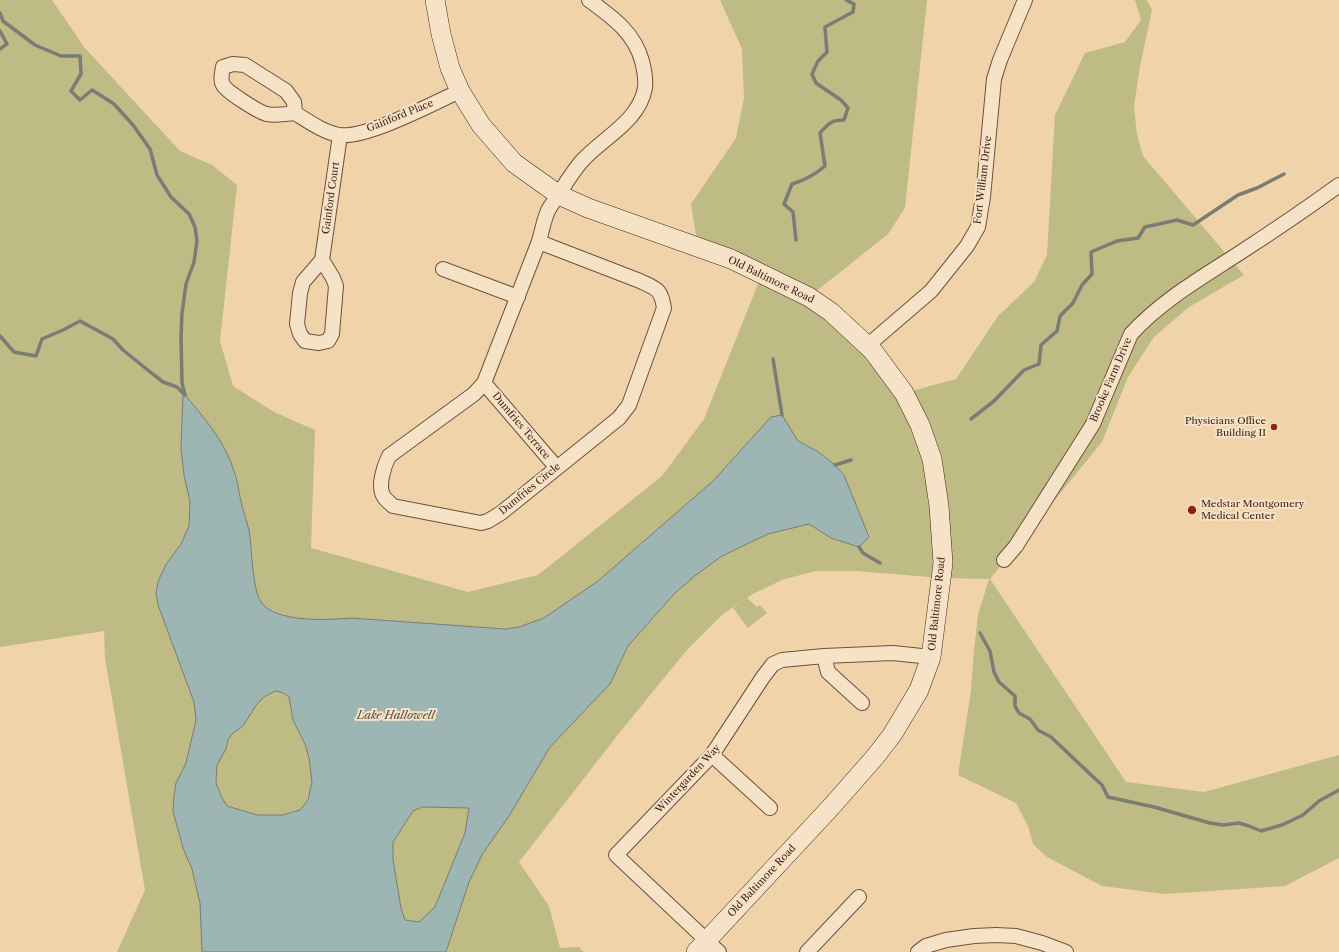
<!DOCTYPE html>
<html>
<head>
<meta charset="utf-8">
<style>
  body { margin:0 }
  canvas { display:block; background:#f0d3a9 }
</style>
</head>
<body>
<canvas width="1339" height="952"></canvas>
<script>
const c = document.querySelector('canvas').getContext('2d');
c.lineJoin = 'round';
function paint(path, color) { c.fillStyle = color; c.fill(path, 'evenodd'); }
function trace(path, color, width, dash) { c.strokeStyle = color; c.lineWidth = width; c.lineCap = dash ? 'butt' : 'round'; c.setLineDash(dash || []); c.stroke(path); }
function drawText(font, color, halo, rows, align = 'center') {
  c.font = font + ' "Libre Caslon Text",serif'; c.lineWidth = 4; c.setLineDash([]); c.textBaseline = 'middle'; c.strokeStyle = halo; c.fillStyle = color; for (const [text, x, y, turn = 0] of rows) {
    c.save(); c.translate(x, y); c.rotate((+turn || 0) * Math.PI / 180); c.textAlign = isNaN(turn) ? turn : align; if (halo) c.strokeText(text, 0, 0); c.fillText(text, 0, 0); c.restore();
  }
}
paint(new Path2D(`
  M 0,0 L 52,0 L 84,47 L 180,151 L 212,165 L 237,185 L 220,341 L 233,386 L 274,412 L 315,430 L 311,548 L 468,592 L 538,575 L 662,476 L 704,419 L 762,274 L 698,247 L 691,204 L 736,138 L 744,98 L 742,49 L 720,0 L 927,0 L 905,208 L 888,234 L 809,297 L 904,393 L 956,379 L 998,316 L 1034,282 L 1047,255 L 1055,115 L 1085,53 L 1125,42 L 1141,20 L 1135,0 L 1147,0 L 1152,10 L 1140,66 L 1134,106 L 1137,135 L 1143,156 L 1244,275 L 1189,307 L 1154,337 L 1128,377 L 1102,442 L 990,579 L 1126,782 L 1204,792 L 1339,755 L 1339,858 L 1285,886 L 1165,894 L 1102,886 L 1047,857 L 1033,844 L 1028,826 L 1016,803 L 958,775 L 971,691 L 974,650 L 978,615 L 989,579 L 941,578 L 856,571 L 815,571 L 782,580 L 753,594 L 723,614 L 686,651 L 620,732 L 519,862 L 549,906 L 560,948 L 579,947 L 584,952 L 117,952 L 145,890 L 105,658 L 104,631 L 0,647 Z
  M 747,598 L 757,607 L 760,605 L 767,613 L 748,628 L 733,608 Z`), '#bebb85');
const water = new Path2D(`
  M 182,392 L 185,395 C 203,416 224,441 233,468 C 238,480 239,494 242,506 C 244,514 247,522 249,530 C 252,547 252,589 261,602 C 275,623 329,620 351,618 L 505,629 L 519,627 L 544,618 L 598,581 L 713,481 L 771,417 L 782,415 L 798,441 L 817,451 L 835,465 L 844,475 L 869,537 L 859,547 L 831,538 L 809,524 L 768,534 L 722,556 L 696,575 L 675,593 L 628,646 L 610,684 L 550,747 L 509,816 L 483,853 L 469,882 L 446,952 L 202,952 L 200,903 L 192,869 L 183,848 L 173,811 L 174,796 L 176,783 L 186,763 L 196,720 L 194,702 L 158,605 L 156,592 L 159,579 L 167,563 L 181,544 L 189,526 L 190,502 L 184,475 L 181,448 L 183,393 ZM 276,691 L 283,693 L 289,697 L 293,720 L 305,744 L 309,758 L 312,782 L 308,800 L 300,810 L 283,815 L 257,815 L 227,806 L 222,798 L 216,783 L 217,765 L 226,749 L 228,740 L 232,734 L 243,726 L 257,704 L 264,697 ZM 423,807 L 469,808 L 465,833 L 435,907 L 419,922 L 405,920 L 401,908 L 393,860 L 393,842 L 413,811 Z`);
paint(water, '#9eb6b3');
trace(water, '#7b7c75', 1);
trace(new Path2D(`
  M 0,13 L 3,21 L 35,45 L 61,56 L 80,56 L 81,74 L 71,91 L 80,100 L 92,90 L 114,104 L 133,125 L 150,149 L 157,175 L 171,197 L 189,214 L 195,227 L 197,241 L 194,262 L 186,284 L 182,313 L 181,337 L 182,383 L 185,395
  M 0,31 L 7,44 L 0,49
  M 796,240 L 793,212 L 784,204 L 792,184 C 805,180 815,175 825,166 L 820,133 C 829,123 831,120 844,120 L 848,108 L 841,100 L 816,83 L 812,74 L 818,61 L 827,52 L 825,27 L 853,12 L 854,4 L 846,0
  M 0,336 L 14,352 L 36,356 L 42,339 L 63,330 L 80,321 L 113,339 L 123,350 L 149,371 L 163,382 L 177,387 L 183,393
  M 773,359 L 782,415
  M 971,419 L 994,401 L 1024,370 L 1039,364 L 1041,345 L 1057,331 L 1060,316 L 1073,303 L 1082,285 L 1092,274 L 1091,252 L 1117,241 L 1138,238 L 1145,227 L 1177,220 L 1193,225 L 1238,195 L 1257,188 L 1284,174
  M 835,465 L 851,460
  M 859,547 L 863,553 L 880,563
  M 980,633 L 990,651 L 994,672 L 999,682 L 1015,696 L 1015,706 L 1019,713 L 1030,719 L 1038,730 L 1051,737 L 1089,773 L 1102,785 L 1108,797 L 1154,807 L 1210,823 L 1223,825 L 1239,823 L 1249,826 L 1261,831 L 1282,825 L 1303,815 L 1319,801 L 1339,790`), '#7b7c75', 3.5);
const street = new Path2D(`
  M 295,113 C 286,114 276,116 267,114 C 260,113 227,92 223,85 C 220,80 222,73 223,67 L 233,64 L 245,65 L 286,91 L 294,102 L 295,113 C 308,121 323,132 339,135 C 366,139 434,103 460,91
  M 539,242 L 640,281 C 657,289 661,289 664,308 L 629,405 L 619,418 L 501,513 L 488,521 L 481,523 L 393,506 C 390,503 386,500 384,497 C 377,487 384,466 389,456 L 474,394 L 484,383 C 502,337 520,291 538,244 C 542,233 544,216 550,207 C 560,193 570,175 581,162 C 602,138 639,122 645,88 C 646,79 644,69 642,61 C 634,32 612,17 589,0
  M 322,260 L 333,278 L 336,286 L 332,334 L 328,341 L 319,343 L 305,341 L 300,334 L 297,324 L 300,293 L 303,282 L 322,260 L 340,135
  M 443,269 L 518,297
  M 867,346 L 931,291 L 967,246 L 978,227 L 983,197 L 994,79 L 1000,60 L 1025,0
  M 484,383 L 557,468
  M 1004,560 L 1016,546 L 1093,424 L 1131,334 C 1161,301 1201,278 1238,254 C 1272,232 1306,209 1339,185
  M 824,656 L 828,672 L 862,703
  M 712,755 L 770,808
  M 719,952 L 616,855 L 712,755 L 763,677 L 773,664 L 782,660 L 824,656 L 893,653 L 931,657
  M 807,952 L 859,897
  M 918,952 L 926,946 L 946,940 L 974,936 L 996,935 L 1016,936 L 1042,943 L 1066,952`);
const secondary = new Path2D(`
  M 435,0 L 441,34 L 450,68 L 460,91 L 481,125 L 514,163 L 559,195 L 588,208 L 731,259 L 809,297 L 831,312 L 873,351 L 904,393 L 920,425 L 932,459 L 939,506 L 943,563 L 931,657 L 919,690 L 892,735 L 875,757 L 831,807 L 696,952`);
trace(street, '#70503c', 16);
trace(secondary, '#462518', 20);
trace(street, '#f5e2c7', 14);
trace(secondary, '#f5e2c7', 19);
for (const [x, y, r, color] of [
  [1274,427,4,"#8f2418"],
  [1192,510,5,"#8f2418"]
]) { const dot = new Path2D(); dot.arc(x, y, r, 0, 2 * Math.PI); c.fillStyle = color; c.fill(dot); trace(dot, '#f5e2c7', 1.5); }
drawText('10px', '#462518', '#f5e2c7', [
  ["Gainford Place",400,116,-22],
  ["Fort William Drive",983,180,-83],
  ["Gainford Court",331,198,-82],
  ["Old Baltimore Road",771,280,26],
  ["Brooke Farm Drive",1111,380,-67],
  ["Dumfries Terrace",521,426,50],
  ["Dumfries Circle",530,489,-39],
  ["Old Baltimore Road",937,604,-84],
  ["Wintergarden Way",688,779,-47],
  ["Old Baltimore Road",762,881,-47]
]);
drawText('10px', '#462518', '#f5e2c7', [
  ["Physicians Office",1266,421],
  ["Building II",1266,433],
  ["Medstar Montgomery",1201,504,"left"],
  ["Medical Center",1201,516,"left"]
], 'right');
drawText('italic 11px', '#5c493f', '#f5e2c7', [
  ["Lake Hallowell",396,716]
]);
</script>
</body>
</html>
